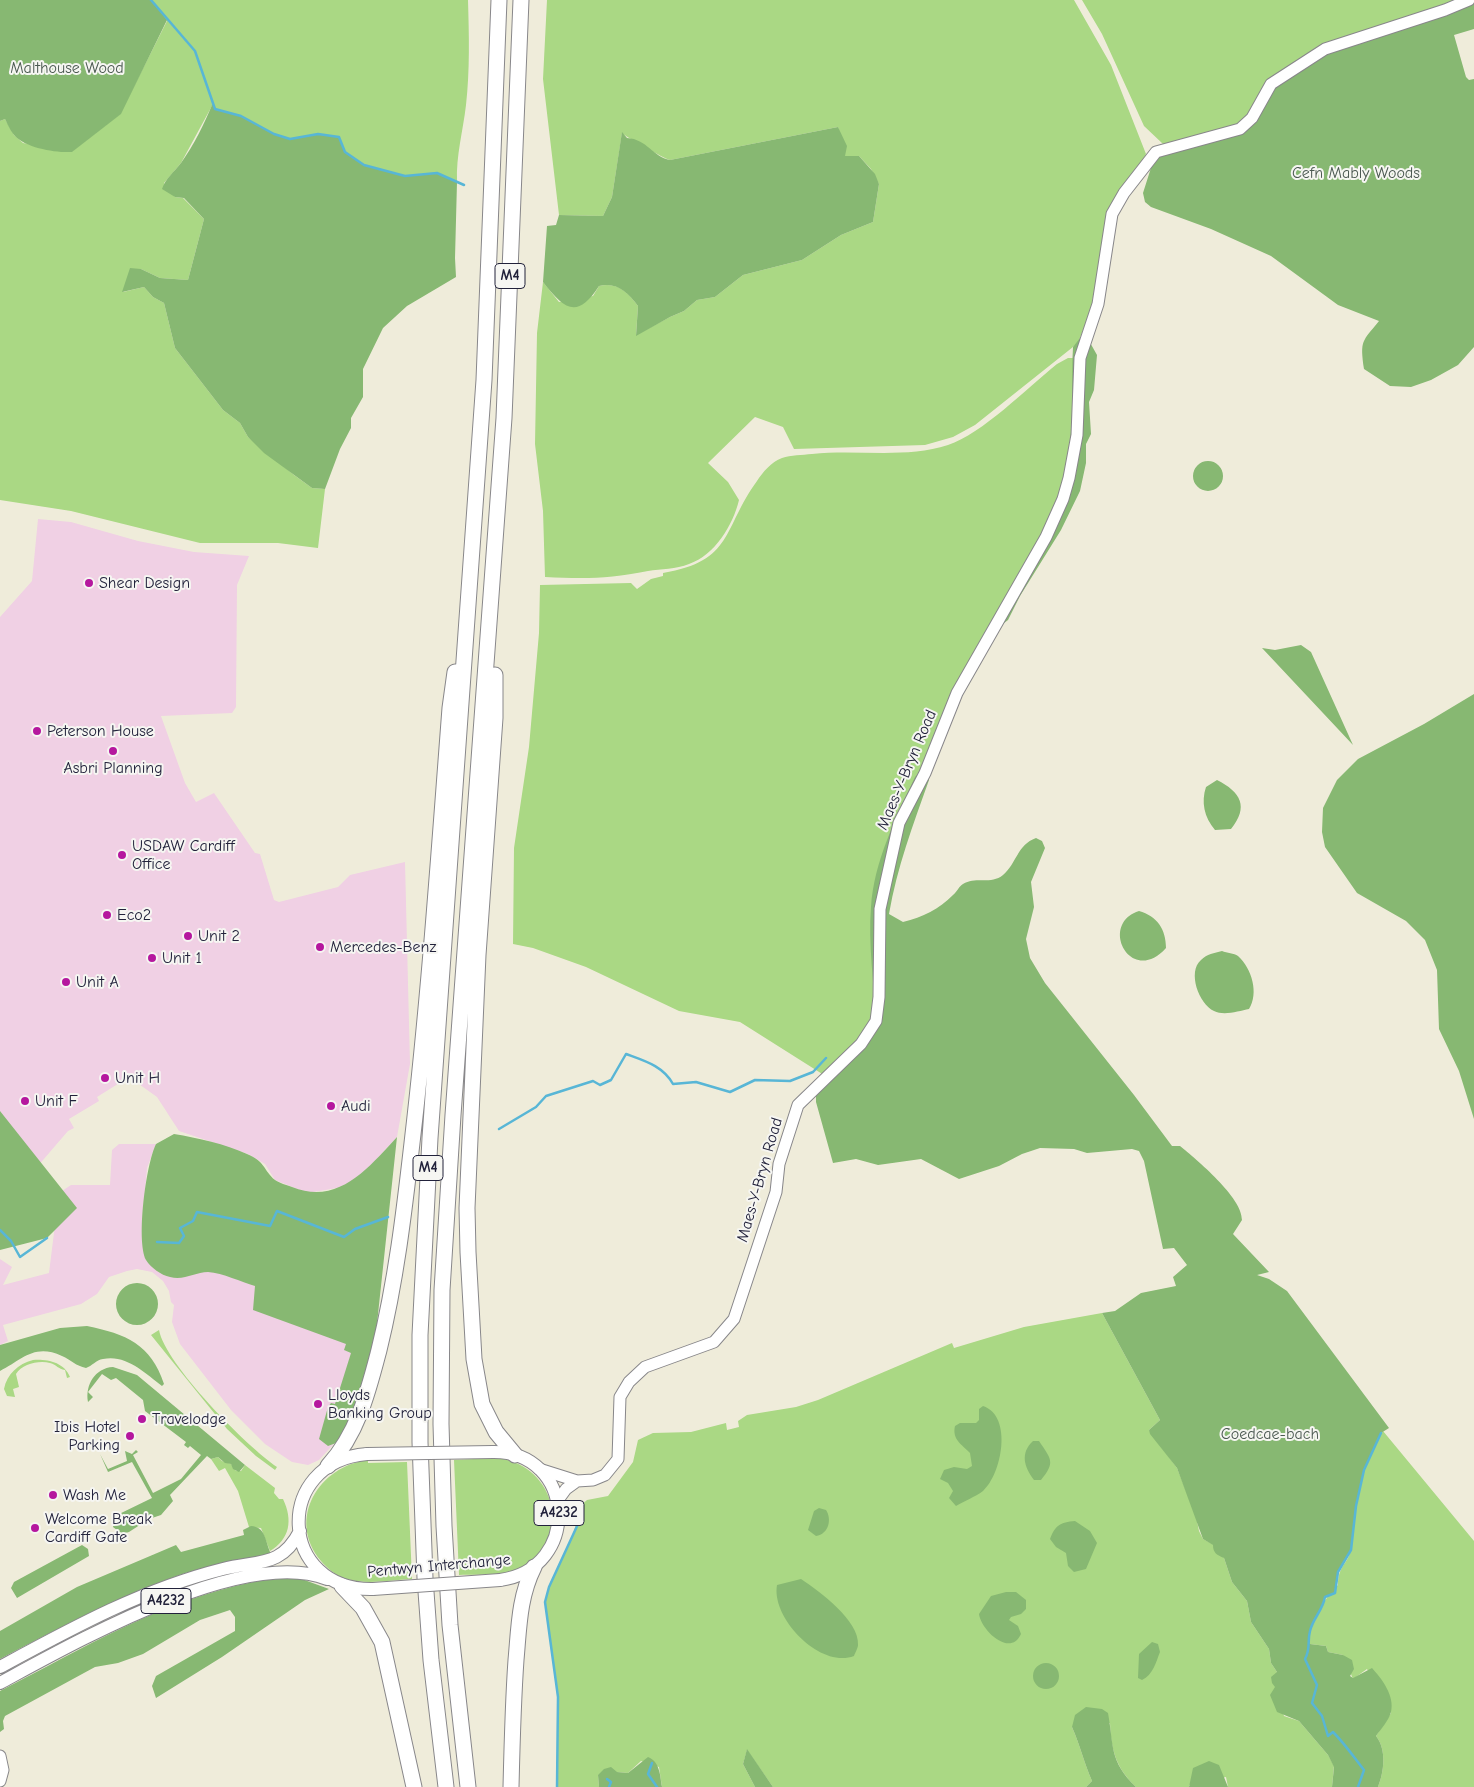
<!DOCTYPE html>
<html>
<head>
<meta charset="utf-8">
<style>
  body { margin:0 }
  canvas { display:block; background:#efecda }
</style>
</head>
<body>
<canvas width="1474" height="1787"></canvas>
<script>
const c = document.querySelector('canvas').getContext('2d');
c.lineJoin = 'round';
function paint(path, color) { c.fillStyle = color; c.fill(path, 'evenodd'); }
function trace(path, color, width, dash) { c.strokeStyle = color; c.lineWidth = width; c.lineCap = dash ? 'butt' : 'round'; c.setLineDash(dash || []); c.stroke(path); }
function drawText(font, color, halo, rows, align = 'center') {
  c.font = font + ' "Comic Neue",sans-serif'; c.lineWidth = 4; c.setLineDash([]); c.textBaseline = 'middle'; c.strokeStyle = halo; c.fillStyle = color; for (const [text, x, y, turn = 0] of rows) {
    c.save(); c.translate(x, y); c.rotate((+turn || 0) * Math.PI / 180); c.textAlign = isNaN(turn) ? turn : align; if (halo) c.strokeText(text, 0, 0); c.fillText(text, 0, 0); c.restore();
  }
}
paint(new Path2D(`
  M 38,519 L 71,522 L 138,541 L 194,552 L 249,556 L 237,585 L 236,707 L 232,713 L 161,716 L 185,783 L 196,802 L 214,793 L 255,853 L 260,854 L 274,900 L 279,902 L 338,887 L 350,875 L 405,862 L 410,1064 L 397,1137 L 363,1174 L 343,1187 L 307,1193 L 275,1180 L 265,1164 L 248,1154 L 179,1131 L 157,1097 L 129,1077 L 97,1097 L 99,1101 L 69,1119 L 74,1128 L 68,1131 L 37,1167 L 0,1116 L 0,617 L 32,581 Z
  M 119,1144 L 156,1144 L 147,1168 L 143,1217 L 144,1252 L 153,1268 L 163,1274 L 207,1266 L 258,1283 L 372,1341 L 342,1435 L 319,1460 L 308,1465 L 292,1462 L 265,1444 L 231,1410 L 180,1344 L 172,1322 L 174,1305 L 171,1302 L 169,1291 L 163,1281 L 152,1272 L 137,1269 L 127,1271 L 109,1277 L 97,1294 L 81,1304 L 3,1325 L 8,1341 L 0,1345 L 0,1259 L 12,1267 L 3,1285 L 49,1273 L 59,1193 L 71,1185 L 110,1185 L 112,1150 Z`), '#f0d0e4');
paint(new Path2D(`
  M 151,0 L 468,0 C 469,35 470,70 466,105 C 463,131 456,155 457,182 L 437,173 L 405,176 L 364,165 L 318,134 L 290,139 L 274,134 L 241,116 L 215,109 L 213,104 L 181,163 L 164,183 L 175,197 L 183,198 L 204,219 L 188,280 L 160,278 L 141,269 L 123,292 L 144,287 L 153,297 L 164,303 L 175,348 L 223,410 L 240,423 L 248,437 L 294,475 L 312,488 L 325,489 L 318,548 L 278,543 L 200,543 L 71,511 L 0,500 L 0,121 L 5,119 L 14,135 L 23,143 L 71,152 L 120,114 L 167,21 Z
  M 547,0 L 1074,0 L 1111,65 L 1146,154 L 1104,232 L 1091,309 L 1078,343 L 975,425 L 953,437 L 925,445 L 794,449 L 783,427 L 755,417 L 708,463 L 728,482 L 739,500 C 733,525 715,555 689,564 C 676,569 661,569 648,571 C 609,579 584,579 545,577 L 543,511 L 535,444 L 537,333 L 543,282 L 559,302 L 593,296 L 599,286 C 618,282 627,292 638,306 L 636,335 L 670,317 L 684,311 L 697,300 L 715,297 L 743,275 L 802,260 L 841,235 L 873,222 L 879,184 L 871,169 L 859,156 L 845,156 L 838,127 L 670,160 C 665,159 626,137 622,133 L 612,197 L 603,216 L 559,215 L 543,79 Z
  M 1082,0 L 1457,0 L 1321,45 L 1267,81 L 1245,119 L 1238,125 L 1163,144 L 1144,126 L 1102,34 Z
  M 1068,358 L 1080,358 L 1079,403 L 1063,499 L 957,693 L 899,823 L 876,1021 L 827,1077 L 740,1022 L 679,1011 L 586,967 L 533,948 L 513,944 L 514,848 L 529,747 L 539,633 L 540,585 L 631,583 L 637,589 L 651,579 L 663,576 L 663,573 C 734,561 722,529 757,481 C 763,472 771,462 782,458 C 791,455 802,455 812,454 C 856,449 905,459 948,445 C 982,434 1027,388 1057,364 Z
  M 1102,1313 L 1160,1420 L 1149,1430 L 1177,1468 L 1196,1516 L 1199,1531 L 1203,1539 L 1214,1545 L 1224,1558 L 1232,1582 L 1247,1601 L 1251,1622 L 1269,1649 L 1271,1663 L 1277,1672 L 1275,1687 L 1284,1716 L 1299,1721 L 1328,1755 L 1334,1766 L 1332,1787 L 1228,1787 L 1226,1777 L 1189,1785 L 1189,1787 L 1136,1787 C 1116,1768 1111,1750 1110,1723 L 1072,1727 C 1080,1745 1084,1763 1092,1781 L 1086,1787 L 773,1787 L 747,1750 L 743,1764 L 755,1787 L 662,1787 L 659,1767 L 641,1761 L 628,1773 L 617,1772 L 598,1775 L 599,1787 L 557,1787 L 558,1697 L 545,1602 C 553,1568 576,1541 580,1506 L 587,1500 L 608,1496 L 633,1462 L 638,1440 L 653,1433 L 691,1432 L 726,1423 L 727,1430 L 739,1427 L 738,1421 L 747,1415 L 796,1407 L 818,1400 L 952,1343 L 954,1348 L 1024,1327 Z
  M 159,1330 C 165,1364 247,1447 277,1467 L 275,1470 L 256,1456 L 227,1429 L 151,1335 Z
  M 33,1360 C 47,1359 64,1362 70,1377 L 67,1378 L 65,1370 C 58,1369 57,1365 50,1363 C 39,1360 22,1364 16,1374 L 19,1387 L 13,1389 L 15,1397 L 7,1396 L 4,1389 C 7,1374 18,1364 33,1360 Z
  M 1383,1431 L 1474,1541 L 1474,1787 L 1378,1787 C 1384,1772 1387,1750 1376,1736 L 1391,1713 L 1367,1669 L 1353,1679 L 1343,1655 L 1328,1652 L 1326,1646 L 1310,1644 C 1307,1626 1325,1597 1338,1585 C 1338,1566 1347,1565 1351,1550 C 1352,1545 1351,1539 1352,1534 C 1355,1507 1364,1451 1383,1431 Z
  M 218,1457 L 222,1461 L 231,1464 L 236,1471 L 241,1471 L 245,1465 L 275,1488 L 274,1493 L 279,1499 L 283,1499 C 293,1520 290,1539 270,1551 L 261,1528 L 249,1527 L 238,1491 L 225,1468 L 219,1471 L 211,1459 Z
  M 494,1458 C 552,1461 575,1533 525,1565 C 507,1577 481,1574 459,1575 L 454,1460 Z
  M 368,1460 L 368,1463 L 407,1462 L 412,1579 C 389,1580 368,1585 346,1579 C 336,1576 327,1568 321,1561 C 286,1519 319,1466 368,1460 Z`), '#aad884');
paint(new Path2D(`
  M 0,0 L 151,0 L 167,20 L 121,114 L 72,152 C 56,153 26,148 15,136 C 11,132 8,125 5,119 L 0,121 Z
  M 1474,0 L 1474,29 L 1454,35 L 1466,77 L 1469,80 L 1474,79 L 1474,347 L 1458,365 L 1431,380 L 1411,387 L 1390,386 L 1364,369 C 1360,340 1362,342 1379,321 L 1338,305 L 1271,256 L 1211,229 L 1151,207 L 1145,202 L 1143,193 L 1156,152 L 1240,129 L 1271,84 L 1325,49 Z
  M 213,103 L 216,109 L 241,116 L 274,134 L 290,139 L 318,134 L 339,137 L 345,152 L 364,165 L 405,176 L 437,173 L 457,182 L 455,258 L 456,277 L 407,306 L 383,328 L 363,369 L 363,397 L 351,418 L 351,428 L 340,449 L 325,489 L 312,488 L 264,453 L 248,437 L 240,423 L 223,410 L 175,348 L 164,303 L 153,297 L 144,287 L 122,292 L 130,268 L 141,269 L 160,278 L 188,280 L 204,219 L 184,198 L 175,197 L 162,189 C 165,179 174,172 181,163 C 194,145 204,124 213,103 Z
  M 838,127 L 847,146 L 845,156 L 859,156 L 875,174 L 879,184 L 873,222 L 841,235 L 802,260 L 743,275 L 715,297 L 697,300 L 684,311 L 670,317 L 636,336 L 638,306 C 627,292 617,282 599,286 C 577,320 564,309 543,282 L 547,226 L 556,225 L 559,215 L 603,216 L 612,197 L 622,132 L 627,138 C 647,139 653,157 670,160 Z
  M 1080,338 L 1088,339 L 1097,355 L 1094,390 L 1089,402 L 1091,434 L 1086,444 L 1086,463 L 1080,491 L 1061,530 L 1020,596 L 1008,620 L 999,627 C 1027,568 1062,508 1070,442 C 1074,411 1071,379 1073,347 Z
  M1193 476a15 15 0 1 1 30 0a15 15 0 1 1-30 0Z
  M 1301,645 L 1311,652 L 1353,745 L 1262,648 L 1275,650 Z
  M 1474,694 L 1474,1119 L 1459,1071 L 1439,1029 L 1437,970 L 1425,940 L 1406,921 L 1357,893 L 1325,847 L 1322,832 L 1323,808 L 1337,780 L 1358,759 L 1424,724 Z
  M 919,773 L 925,773 L 929,780 C 913,825 897,867 889,914 L 903,922 C 923,917 939,909 953,895 C 957,892 959,886 963,884 C 976,876 991,885 1003,875 C 1017,863 1017,845 1036,838 L 1042,841 L 1045,848 L 1031,882 L 1034,907 L 1026,939 L 1030,958 L 1045,983 L 1134,1095 L 1172,1146 L 1180,1146 C 1196,1159 1243,1198 1242,1220 L 1233,1234 L 1269,1272 L 1257,1275 L 1269,1279 L 1287,1291 L 1389,1428 L 1381,1433 L 1364,1470 L 1356,1506 L 1351,1550 L 1338,1571 L 1335,1593 L 1325,1597 C 1322,1614 1307,1625 1310,1644 L 1326,1646 L 1328,1652 L 1343,1655 L 1352,1660 L 1354,1669 L 1350,1676 L 1353,1678 L 1372,1668 C 1382,1679 1395,1696 1391,1712 C 1389,1720 1381,1729 1376,1736 C 1387,1750 1384,1772 1378,1787 L 1332,1787 L 1334,1767 L 1328,1755 L 1299,1721 L 1277,1712 L 1270,1695 L 1275,1687 L 1272,1683 L 1271,1677 L 1277,1672 L 1271,1663 L 1269,1649 L 1251,1622 L 1247,1601 L 1232,1582 L 1224,1558 C 1217,1555 1213,1553 1213,1545 L 1203,1539 L 1177,1468 L 1150,1434 L 1149,1430 L 1160,1420 L 1102,1313 L 1115,1311 L 1141,1293 L 1176,1286 L 1173,1277 L 1187,1265 L 1174,1248 L 1163,1249 L 1144,1161 L 1139,1151 L 1132,1149 L 1087,1153 L 1074,1149 L 1040,1148 L 1022,1154 L 999,1166 L 959,1179 L 921,1159 L 878,1165 L 856,1159 L 833,1163 L 816,1102 L 816,1088 L 876,1021 C 874,983 868,944 871,907 C 874,861 896,818 915,777 Z
  M 1217,780 C 1241,792 1249,807 1231,829 L 1215,830 C 1204,817 1201,802 1206,787 Z
  M 1139,911 C 1157,916 1166,929 1166,948 C 1131,987 1098,924 1139,911 Z
  M 1222,951 C 1227,953 1234,953 1238,956 C 1252,969 1259,993 1249,1009 C 1239,1011 1224,1016 1214,1011 C 1199,1004 1187,972 1201,960 C 1207,954 1214,953 1222,951 Z
  M 0,1111 L 77,1208 L 47,1238 L 0,1250 Z
  M 174,1134 C 198,1138 225,1144 247,1154 C 266,1162 263,1170 275,1180 C 279,1183 287,1185 292,1187 C 339,1206 369,1167 397,1137 L 375,1342 L 350,1423 L 336,1443 L 328,1446 L 319,1439 L 328,1407 L 331,1403 L 335,1404 L 351,1353 L 344,1350 L 346,1344 L 253,1310 L 255,1286 C 241,1282 223,1273 208,1272 C 195,1272 184,1281 170,1277 C 161,1275 151,1268 146,1260 C 136,1240 146,1164 156,1144 Z
  M116 1304a21 21 0 1 1 42 0a21 21 0 1 1-42 0Z
  M 87,1326 C 126,1334 151,1344 164,1384 L 162,1386 C 145,1373 126,1354 103,1359 C 96,1360 92,1366 86,1368 C 76,1366 71,1360 62,1356 C 34,1343 22,1360 0,1371 L 0,1345 L 60,1328 Z
  M 113,1367 L 137,1375 L 245,1465 L 239,1472 L 233,1469 L 231,1464 L 225,1463 L 218,1457 L 211,1459 L 207,1456 L 170,1495 L 173,1501 L 161,1515 L 149,1519 L 129,1532 L 122,1534 L 113,1527 L 115,1516 L 152,1498 L 132,1462 L 108,1472 L 100,1454 L 108,1469 L 127,1461 L 125,1451 L 132,1454 L 136,1450 L 138,1452 L 133,1455 L 153,1493 L 181,1479 L 201,1455 L 190,1446 L 188,1448 L 184,1445 L 186,1442 L 145,1411 L 143,1400 L 116,1378 L 111,1380 L 102,1374 L 88,1392 L 93,1397 L 88,1402 C 85,1385 95,1368 113,1367 Z
  M 983,1406 C 1013,1416 1002,1474 983,1491 C 975,1497 964,1501 956,1506 L 949,1498 L 953,1491 L 948,1483 L 940,1479 L 944,1470 L 954,1467 L 967,1469 L 972,1466 L 970,1453 C 961,1444 952,1439 955,1426 L 960,1423 L 976,1423 L 979,1420 L 979,1409 Z
  M 1033,1441 L 1039,1441 C 1051,1459 1056,1462 1041,1480 L 1034,1480 C 1024,1467 1020,1453 1033,1441 Z
  M 819,1508 L 826,1510 C 832,1519 829,1534 816,1536 L 808,1530 L 814,1511 Z
  M 1075,1521 L 1090,1531 L 1097,1543 L 1086,1569 L 1074,1572 L 1068,1566 L 1066,1553 L 1056,1547 L 1050,1539 C 1055,1526 1060,1522 1075,1521 Z
  M 251,1526 C 266,1527 265,1541 271,1554 C 238,1562 205,1565 174,1577 C 113,1599 57,1629 0,1659 L 0,1631 L 77,1587 L 176,1545 L 181,1552 L 244,1535 L 243,1530 Z
  M 82,1545 L 88,1549 L 89,1556 L 17,1598 L 11,1588 L 14,1582 Z
  M 299,1578 L 329,1589 L 305,1600 L 222,1657 L 156,1698 L 152,1686 L 156,1676 L 235,1631 L 235,1617 L 230,1610 L 200,1620 L 143,1654 L 118,1663 L 95,1667 L 5,1716 L 3,1721 L 4,1729 L 0,1732 L 0,1691 C 82,1649 162,1600 253,1582 C 268,1579 284,1579 299,1578 Z
  M 801,1579 C 819,1591 860,1621 858,1645 C 858,1648 855,1653 854,1656 C 820,1669 771,1618 777,1585 Z
  M 1006,1592 L 1016,1592 L 1026,1600 L 1026,1609 L 1021,1614 L 1011,1617 L 1009,1620 L 1018,1626 L 1021,1634 C 1010,1658 981,1630 979,1614 L 991,1596 Z
  M 1152,1642 L 1158,1644 L 1160,1652 C 1156,1662 1153,1675 1142,1680 L 1138,1678 L 1139,1654 Z
  M1033 1676a13 13 0 1 1 26 0a13 13 0 1 1-26 0Z
  M 1086,1707 L 1102,1709 L 1108,1713 C 1114,1746 1109,1761 1136,1787 L 1086,1787 L 1092,1781 C 1084,1763 1080,1745 1072,1727 L 1075,1715 Z
  M 747,1749 L 773,1787 L 755,1787 L 743,1764 Z
  M 648,1757 C 660,1762 660,1775 662,1787 L 599,1787 L 598,1775 L 604,1769 L 611,1767 L 617,1772 L 628,1773 Z
  M 1209,1761 L 1219,1765 L 1228,1787 L 1189,1787 L 1193,1768 Z`), '#87b872');
trace(new Path2D(`
  M 151,0 L 195,51 L 215,109 L 241,116 L 274,134 L 290,139 L 318,134 L 339,137 L 345,152 L 364,165 L 405,176 L 437,173 L 464,185
  M 499,1129 L 536,1107 L 546,1096 L 593,1081 L 600,1085 L 611,1080 L 626,1054 C 645,1061 663,1066 673,1084 L 696,1082 L 730,1092 L 755,1080 L 790,1081 L 813,1072 L 826,1058
  M 0,1230 L 11,1241 L 20,1257 L 47,1238
  M 157,1242 L 179,1243 L 184,1236 L 180,1228 L 193,1221 L 197,1212 L 270,1226 L 277,1211 L 344,1237 L 355,1229 L 388,1217
  M 652,1763 L 648,1774 L 657,1787
  M 607,1779 L 611,1782 L 609,1787
  M 557,1787 L 558,1697 L 545,1602 L 549,1587 L 578,1524
  M 1358,1787 L 1364,1770 C 1353,1756 1345,1744 1333,1732 L 1328,1736 L 1322,1716 L 1312,1703 L 1317,1685 L 1305,1659 C 1311,1648 1307,1642 1310,1631 C 1313,1618 1323,1610 1325,1597 L 1335,1593 L 1338,1572 L 1351,1550 L 1356,1506 L 1364,1470 L 1381,1433`), '#58b6d6', 2.5);
const secondary = new Path2D(`
  M 539,1469 L 577,1481
  M 558,1500 L 566,1489 L 577,1481 L 593,1480 L 605,1475 L 618,1459 L 620,1397 L 629,1382 L 645,1367 L 714,1342 L 734,1319 L 776,1192 L 779,1164 L 798,1105 L 861,1044 L 876,1021 L 879,997 L 880,909 L 899,823 L 925,773 L 957,693 L 1046,537 L 1063,499 L 1069,478 L 1077,435 L 1080,358 L 1098,304 L 1112,214 L 1124,193 L 1156,152 L 1240,129 L 1252,118 L 1271,84 L 1325,49 L 1445,10 L 1469,0
  M 0,1756 L 3,1770 L 0,1781`);
const primary = new Path2D(`
  M 493,1452 C 576,1451 582,1569 500,1580
  M 367,1454 C 272,1462 278,1591 373,1589
  M 0,1667 C 72,1628 143,1589 223,1569 C 258,1560 281,1568 300,1531
  M 0,1683 C 74,1643 244,1546 327,1579`);
const highway = new Path2D(`
  M 495,675 L 495,718 L 478,955 L 467,1208 L 468,1252 L 474,1359 L 482,1404 L 496,1432 L 515,1455
  M 328,1466 C 358,1433 368,1392 379,1350 C 396,1281 404,1213 412,1143 C 429,998 439,853 450,708 L 455,672
  M 342,1586 L 363,1608 L 382,1642 L 414,1787
  M 446,1787 L 431,1660 L 425,1578 L 420,1442 L 420,1335 L 430,1138 L 484,380 L 499,0
  M 468,1787 L 450,1625 L 444,1526 L 441,1424 L 442,1290 L 453,1115 L 504,418 L 521,0
  M 511,1787 C 512,1745 513,1702 516,1660 C 519,1627 519,1597 534,1567`);
trace(secondary, '#88878a', 13);
trace(primary, '#88878a', 14);
trace(highway, '#88878a', 17);
trace(secondary, '#fff', 11);
trace(primary, '#fff', 12);
trace(highway, '#fff', 15);
const primaryBridge = new Path2D(`
  M 367,1454 L 493,1452
  M 373,1589 L 500,1580`);
trace(primaryBridge, '#88878a', 14, []);
trace(primaryBridge, '#fff', 12);
for (const [x, y, r, color] of [
  [89,583,5,"#b5179e"],
  [37,731,5,"#b5179e"],
  [113,751,5,"#b5179e"],
  [122,855,5,"#b5179e"],
  [107,915,5,"#b5179e"],
  [188,936,5,"#b5179e"],
  [320,947,5,"#b5179e"],
  [152,958,5,"#b5179e"],
  [66,982,5,"#b5179e"],
  [105,1078,5,"#b5179e"],
  [25,1101,5,"#b5179e"],
  [331,1106,5,"#b5179e"],
  [318,1404,5,"#b5179e"],
  [142,1419,5,"#b5179e"],
  [130,1436,5,"#b5179e"],
  [53,1495,5,"#b5179e"],
  [35,1528,5,"#b5179e"]
]) { const dot = new Path2D(); dot.arc(x, y, r, 0, 2 * Math.PI); c.fillStyle = color; c.fill(dot); trace(dot, '#f6f6f2', 2); }
for (const [x, y, w] of [
  [510,276,30],
  [428,1168,30],
  [559,1513,50],
  [166,1601,50]
]) { const box = new Path2D(); box.roundRect(x - w / 2, y - 12.5, w, 25, 4); c.fillStyle = '#f6f6f2'; c.fill(box); trace(box, '#22223b', 1); }
drawText('bold 15px', '#22223b', null, [
  ["M4",510,276],
  ["M4",428,1168],
  ["A4232",559,1513],
  ["A4232",166,1601]
]);
drawText('16px', '#4b5951', '#f6f6f2', [
  ["Malthouse Wood",67,68],
  ["Cefn Mably Woods",1356,173],
  ["Coedcae-bach",1270,1434]
]);
drawText('16px', '#22223b', '#f6f6f2', [
  ["Shear Design",99,583],
  ["Peterson House",47,731],
  ["Asbri Planning",113,768,"center"],
  ["USDAW Cardiff",132,846],
  ["Office",132,864],
  ["Eco2",117,915],
  ["Unit 2",198,936],
  ["Mercedes-Benz",330,947],
  ["Unit 1",162,958],
  ["Unit A",76,982],
  ["Unit H",115,1078],
  ["Unit F",35,1101],
  ["Audi",341,1106],
  ["Lloyds",328,1395],
  ["Banking Group",328,1413],
  ["Travelodge",152,1419],
  ["Ibis Hotel",120,1427,"right"],
  ["Parking",120,1445,"right"],
  ["Wash Me",63,1495],
  ["Welcome Break",45,1519],
  ["Cardiff Gate",45,1537]
], 'left');
drawText('16px', '#22223b', '#f6f6f2', [
  ["Maes-Y-Bryn Road",907,770,-67],
  ["Maes-Y-Bryn Road",760,1180,-74],
  ["Pentwyn Interchange",439,1566,-5]
]);
</script>
</body>
</html>
